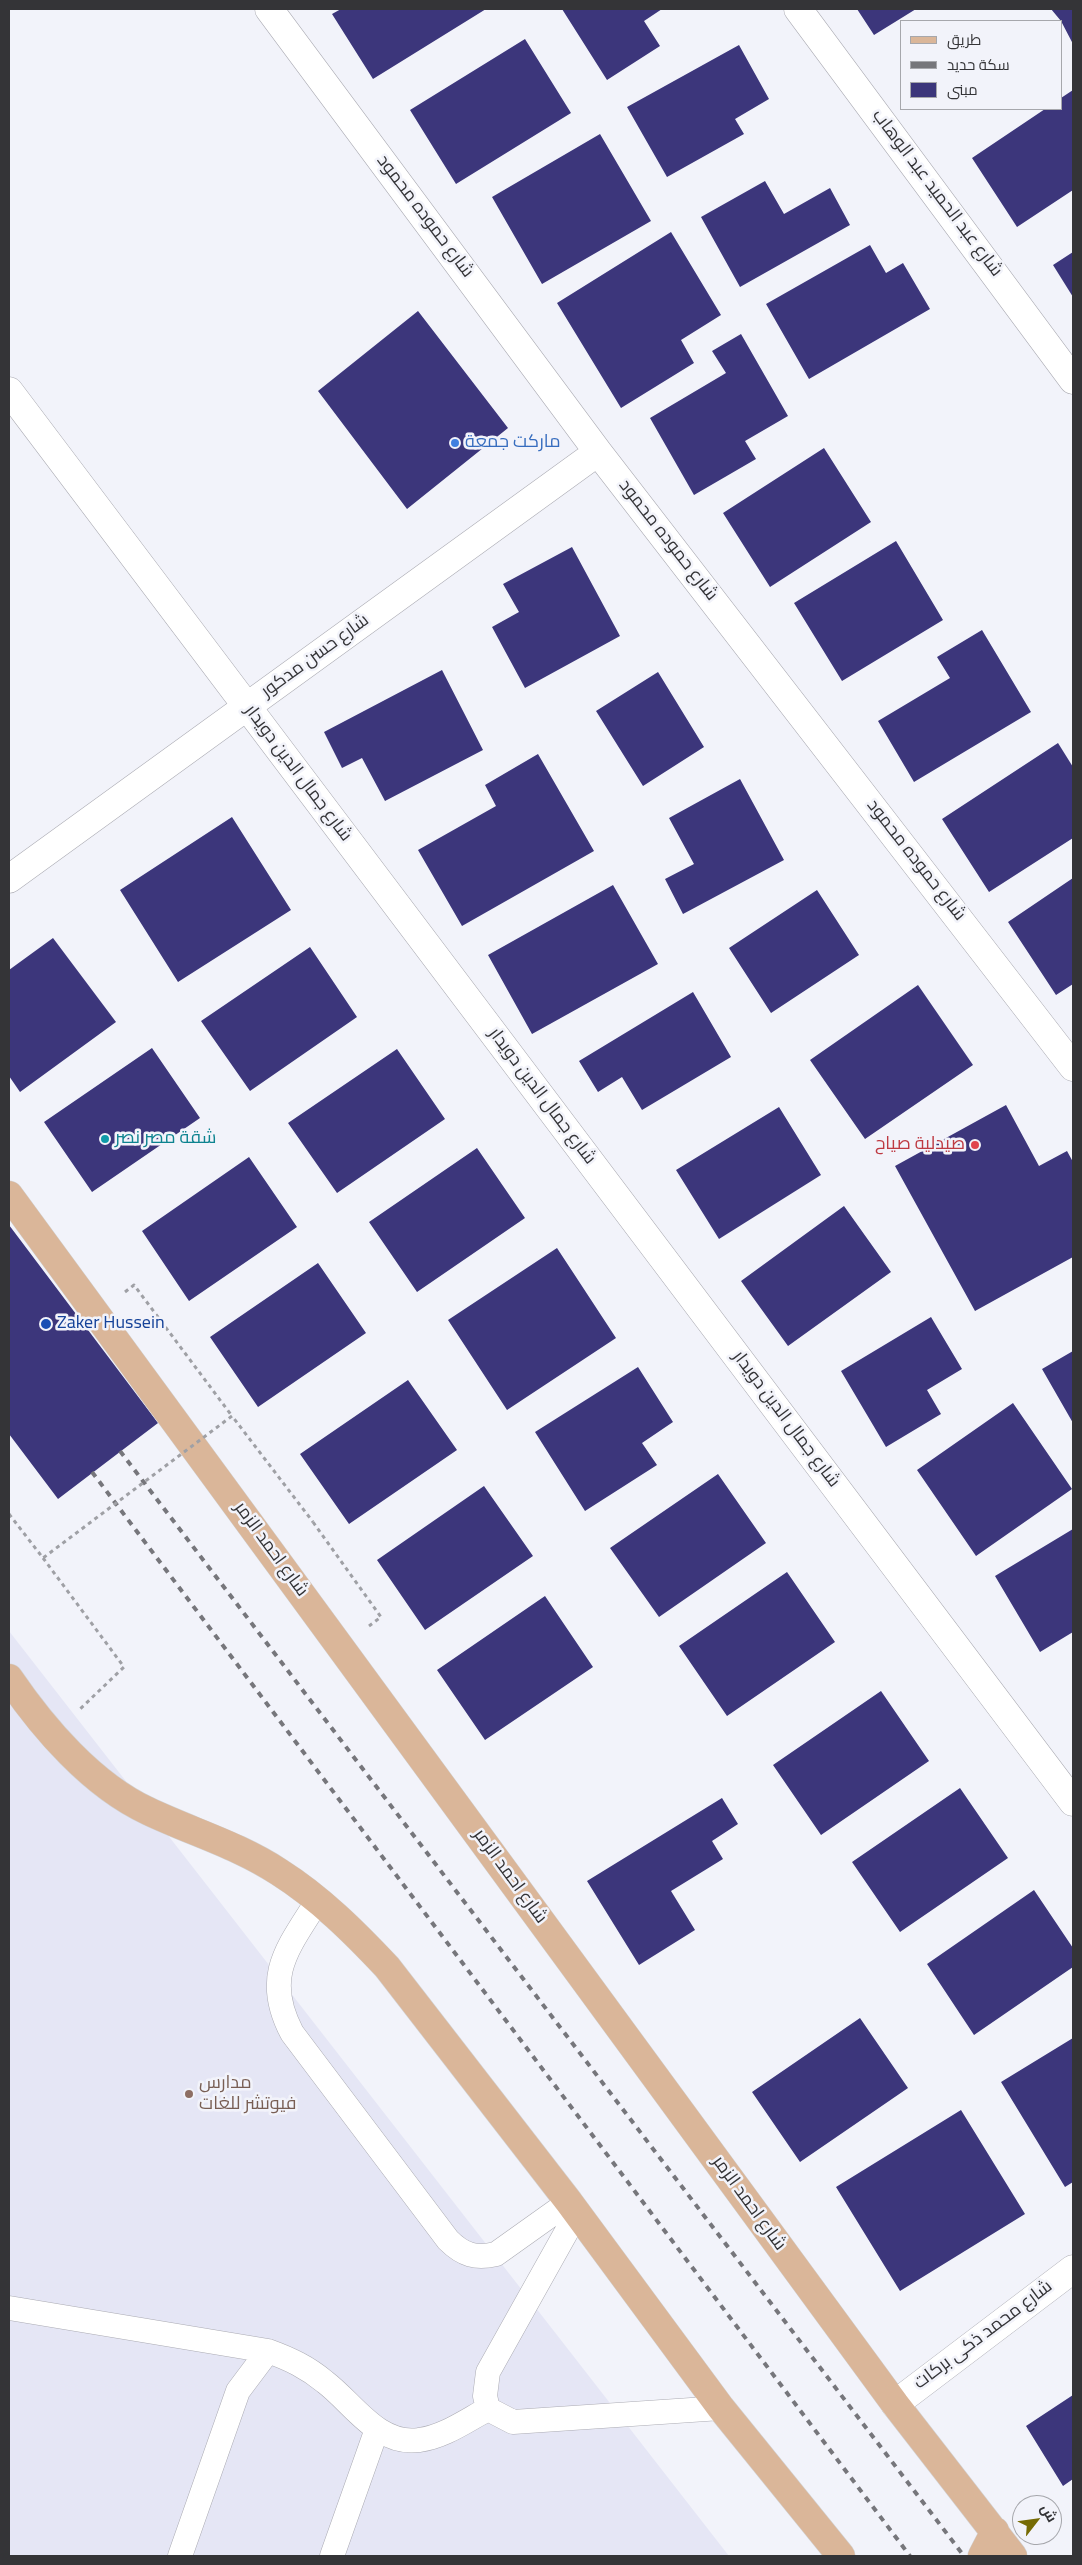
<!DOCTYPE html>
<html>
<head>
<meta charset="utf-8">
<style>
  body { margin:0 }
  #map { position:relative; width:1082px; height:2565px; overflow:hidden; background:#f2f3fa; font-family:Georgia,Cairo,serif }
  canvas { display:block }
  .frame { position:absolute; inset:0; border:10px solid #343437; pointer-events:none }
  .legend { position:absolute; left:900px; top:20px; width:162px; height:90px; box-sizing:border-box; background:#f2f3fa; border:1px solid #a6a7ac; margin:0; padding:6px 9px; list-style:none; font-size:15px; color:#343437 }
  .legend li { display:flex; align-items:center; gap:10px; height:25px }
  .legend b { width:25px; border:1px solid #a6a7ac }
  .north { position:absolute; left:1012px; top:2495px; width:50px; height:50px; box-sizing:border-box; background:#f2f3fa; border:1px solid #a6a7ac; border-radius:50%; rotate:60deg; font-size:14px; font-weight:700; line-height:20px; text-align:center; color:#343437 }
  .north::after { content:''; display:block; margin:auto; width:18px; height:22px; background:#766b04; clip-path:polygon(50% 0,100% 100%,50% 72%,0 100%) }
</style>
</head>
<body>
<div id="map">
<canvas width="1082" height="2565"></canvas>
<div class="frame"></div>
<ul class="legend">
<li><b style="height:6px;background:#dab699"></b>طريق</li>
<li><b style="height:6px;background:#76767b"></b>سكة حديد</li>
<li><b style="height:14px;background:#3c367b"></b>مبنى</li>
</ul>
<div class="north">ش</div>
</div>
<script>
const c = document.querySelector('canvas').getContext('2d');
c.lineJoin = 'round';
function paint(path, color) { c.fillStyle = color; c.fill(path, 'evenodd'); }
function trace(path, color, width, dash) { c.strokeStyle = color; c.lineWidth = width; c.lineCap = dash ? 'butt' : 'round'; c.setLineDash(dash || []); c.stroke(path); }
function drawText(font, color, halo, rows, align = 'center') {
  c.font = font + ' Georgia,Cairo,serif'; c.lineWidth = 5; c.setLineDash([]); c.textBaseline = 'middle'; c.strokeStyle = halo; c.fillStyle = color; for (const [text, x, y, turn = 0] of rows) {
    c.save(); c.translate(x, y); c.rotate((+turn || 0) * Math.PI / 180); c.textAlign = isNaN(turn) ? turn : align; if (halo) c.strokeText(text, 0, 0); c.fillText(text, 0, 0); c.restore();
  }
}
paint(new Path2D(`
  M 9,1631 L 729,2556 L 9,2556 Z`), '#e5e6f5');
paint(new Path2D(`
  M 341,9 L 486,9 L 373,79 L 332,14 Z
  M 562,9 L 662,9 L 644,21 L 660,46 L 607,80 Z
  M 857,9 L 916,9 L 874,35 Z
  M 1051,9 L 1073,9 L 1073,44 L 1061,21 Z
  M 525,39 L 571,113 L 456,184 L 410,110 Z
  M 739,45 L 769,99 L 735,119 L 744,134 L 667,177 L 627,107 Z
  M 1073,90 L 1073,190 L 1017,227 L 972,158 L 1045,109 L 1061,109 L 1061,98 Z
  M 600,134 L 651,221 L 542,284 L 492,197 Z
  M 765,181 L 784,214 L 830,188 L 850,225 L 740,287 L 701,217 Z
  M 671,232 L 721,315 L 681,340 L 694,363 L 621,408 L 557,303 Z
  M 870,245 L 886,273 L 903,263 L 930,309 L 809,379 L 766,304 Z
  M 1073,252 L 1073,297 L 1053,265 Z
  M 418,311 L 508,428 L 407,509 L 318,391 Z
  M 741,334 L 788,416 L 745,441 L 756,459 L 694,495 L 650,418 L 726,373 L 712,351 Z
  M 824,448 L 871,522 L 770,587 L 723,513 Z
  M 896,541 L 943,620 L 842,681 L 794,603 Z
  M 572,547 L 620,636 L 525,688 L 492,627 L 519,612 L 503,584 Z
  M 982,630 L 1031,712 L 914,782 L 878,721 L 950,678 L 937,657 Z
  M 442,670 L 483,750 L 385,801 L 362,758 L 342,768 L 324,732 Z
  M 658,672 L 704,747 L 643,786 L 596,711 Z
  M 1058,743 L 1073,767 L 1073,838 L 989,892 L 942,819 Z
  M 538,754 L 594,851 L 462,926 L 418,850 L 496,806 L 485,785 Z
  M 740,779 L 784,860 L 683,914 L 665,879 L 694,864 L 669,818 Z
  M 232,817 L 291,910 L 178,982 L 120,890 Z
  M 1073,878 L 1073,984 L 1056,995 L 1008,922 Z
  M 613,885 L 658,964 L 532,1034 L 488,955 Z
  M 817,890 L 859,955 L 771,1013 L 729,948 Z
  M 53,938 L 116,1022 L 20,1092 L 9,1076 L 9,970 Z
  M 310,947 L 357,1017 L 250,1091 L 201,1021 Z
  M 918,985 L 973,1065 L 865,1139 L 810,1060 Z
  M 693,992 L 731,1057 L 642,1110 L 622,1077 L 598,1092 L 579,1061 Z
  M 152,1048 L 200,1118 L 92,1192 L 44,1122 Z
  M 397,1049 L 445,1119 L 337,1193 L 288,1123 Z
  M 1006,1105 L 1039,1166 L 1067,1151 L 1073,1162 L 1073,1257 L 975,1311 L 895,1166 Z
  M 779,1107 L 821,1175 L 719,1239 L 676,1170 Z
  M 477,1148 L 525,1218 L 417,1292 L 369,1222 Z
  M 249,1157 L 297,1227 L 189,1301 L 142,1231 Z
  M 844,1206 L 891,1272 L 788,1346 L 741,1281 Z
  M 9,1225 L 158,1423 L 58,1499 L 9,1434 Z
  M 557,1248 L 616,1338 L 507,1410 L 448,1320 Z
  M 318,1263 L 366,1333 L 258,1407 L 210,1337 Z
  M 931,1317 L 962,1369 L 927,1390 L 941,1414 L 886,1447 L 841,1371 Z
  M 1073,1351 L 1073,1423 L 1042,1369 Z
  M 638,1367 L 673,1422 L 642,1443 L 657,1465 L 585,1511 L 535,1432 Z
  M 408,1380 L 457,1450 L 349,1524 L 300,1454 Z
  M 1013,1403 L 1072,1489 L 976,1556 L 917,1470 Z
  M 718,1474 L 766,1543 L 659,1617 L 610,1548 Z
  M 484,1486 L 533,1556 L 425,1630 L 377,1560 Z
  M 1073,1529 L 1073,1632 L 1040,1652 L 995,1576 Z
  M 787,1572 L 835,1642 L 727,1716 L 679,1646 Z
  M 545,1596 L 593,1667 L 485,1740 L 437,1670 Z
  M 881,1691 L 929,1761 L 821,1835 L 773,1765 Z
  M 960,1788 L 1008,1858 L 900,1932 L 852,1862 Z
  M 722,1798 L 738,1824 L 712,1841 L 723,1859 L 671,1891 L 695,1930 L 639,1965 L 587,1881 Z
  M 1034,1890 L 1073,1948 L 1073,1967 L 974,2035 L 927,1964 Z
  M 860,2018 L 908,2088 L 800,2162 L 752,2092 Z
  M 1073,2038 L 1073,2182 L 1065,2187 L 1001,2082 Z
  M 961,2110 L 1025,2214 L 900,2291 L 836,2187 Z
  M 1073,2395 L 1073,2479 L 1063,2486 L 1026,2426 Z`), '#3c367b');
const service = new Path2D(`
  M 318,1900 C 288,1948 262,1976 292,2033 L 448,2240 C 463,2255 476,2259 496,2254 L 569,2202
  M 577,2213 L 488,2372 L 485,2396 L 488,2409 L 513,2422 L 721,2408
  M 9,2308 L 268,2351 C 290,2359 307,2367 325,2382 C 353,2403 378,2446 419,2440 C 444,2437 467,2420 488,2409
  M 180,2556 L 238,2391 L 268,2351
  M 332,2556 L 377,2429`);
const minor = new Path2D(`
  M 269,9 L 598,452 L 1073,1067
  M 798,9 L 1073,380
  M 9,391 L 1073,1802
  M 9,879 L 598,452
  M 895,2404 L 1073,2269`);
const primary = new Path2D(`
  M 9,1195 L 895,2404 L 1013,2556
  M 9,1678 C 43,1728 92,1785 148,1811 C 192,1832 238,1845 279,1872 C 320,1898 354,1932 387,1967 L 569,2202 L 721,2408 L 841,2556
  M 982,2556 L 995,2531`);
trace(service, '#ababb3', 25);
trace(minor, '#ababb3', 29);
trace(primary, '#d2d2d3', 29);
trace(new Path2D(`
  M 125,1292 L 134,1285 L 232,1416
  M 313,1522 L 381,1617 L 369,1626
  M 43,1558 L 124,1667 L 79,1710`), '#9fa0a5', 3, [4, 4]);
trace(service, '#fff', 24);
trace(minor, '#fff', 28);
trace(primary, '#dab699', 28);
trace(new Path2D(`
  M 120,1451 L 964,2556
  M 92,1472 L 910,2556`), '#76767b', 4, [6, 6]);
trace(new Path2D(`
  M 9,1514 L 43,1558 L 232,1416 L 313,1522`), '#9fa0a5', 3, [4, 4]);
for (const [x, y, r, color] of [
  [455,443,5,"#3f7fe0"],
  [105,1139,5,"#0f9aa8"],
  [975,1145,5,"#e0444e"],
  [46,1324,6,"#1a4fb4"],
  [189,2094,5,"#8d6e63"]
]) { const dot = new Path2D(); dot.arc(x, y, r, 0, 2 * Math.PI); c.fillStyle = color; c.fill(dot); trace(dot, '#f2f3fa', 2); }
drawText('18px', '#343437', '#f2f3fa', [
  ["شارع عبد الحميد عبد الوهاب",936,194,53],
  ["شارع حموده محمود",424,217,53],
  ["شارع حموده محمود",667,541,52],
  ["شارع حسن مدكور",316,657,-36],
  ["شارع جمال الدين دويدار",297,774,53],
  ["شارع حموده محمود",915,861,52],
  ["شارع جمال الدين دويدار",541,1097,53],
  ["شارع جمال الدين دويدار",785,1420,53],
  ["شارع احمد الزمر",270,1550,54],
  ["شارع احمد الزمر",509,1877,54],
  ["شارع احمد الزمر",748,2204,54],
  ["شارع محمد ذكى بركات",984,2336,-37]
]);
drawText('18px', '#366cbe', '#f2f3fa', [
  ["ماركت جمعة",465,443]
], 'left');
drawText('18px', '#0d838f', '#f2f3fa', [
  ["شقة مصر نصر",115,1139]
], 'left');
drawText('18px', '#be3a42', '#f2f3fa', [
  ["صيدلية صياح",965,1145]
], 'right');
drawText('18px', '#164399', '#f2f3fa', [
  ["Zaker Hussein",57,1324]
], 'left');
drawText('18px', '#785e54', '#f2f3fa', [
  ["مدارس",199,2084],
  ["فيوتشر للغات",199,2105]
], 'left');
</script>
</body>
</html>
